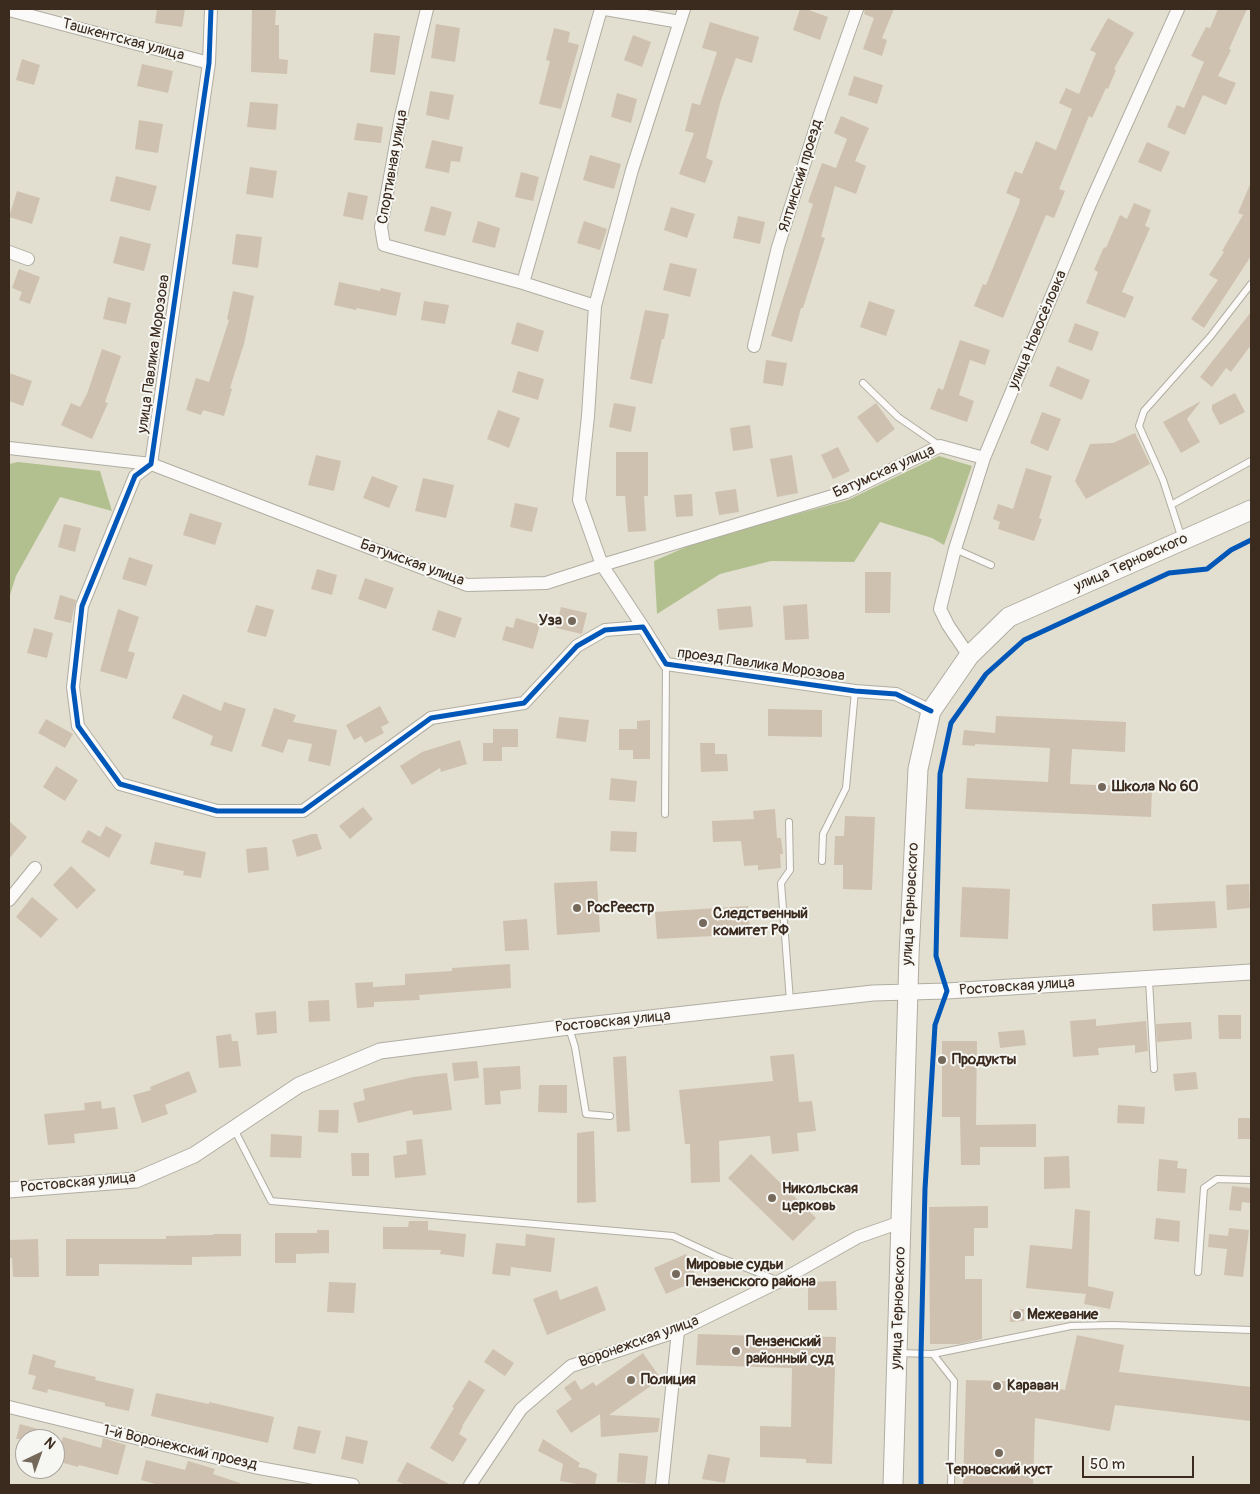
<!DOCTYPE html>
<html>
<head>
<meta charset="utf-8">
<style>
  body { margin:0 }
  #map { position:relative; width:1260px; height:1494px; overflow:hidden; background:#e2dfd0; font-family:Pangolin,sans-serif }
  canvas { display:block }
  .frame { position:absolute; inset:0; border:10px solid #3b2a1e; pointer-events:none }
  .north { position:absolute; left:15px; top:1429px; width:50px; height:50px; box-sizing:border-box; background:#f6f6f2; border:1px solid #aba49d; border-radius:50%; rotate:42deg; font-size:14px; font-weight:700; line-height:20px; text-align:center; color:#3b2a1e }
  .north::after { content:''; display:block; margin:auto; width:18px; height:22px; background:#75695c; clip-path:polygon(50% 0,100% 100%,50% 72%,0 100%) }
  .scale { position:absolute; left:1082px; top:1456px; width:112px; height:22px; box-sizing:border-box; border:2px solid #3b2a1e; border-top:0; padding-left:6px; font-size:15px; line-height:18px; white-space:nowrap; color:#3b2a1e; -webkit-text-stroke:4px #f6f6f2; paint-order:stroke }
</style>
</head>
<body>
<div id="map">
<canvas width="1260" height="1494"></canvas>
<div class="frame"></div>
<div class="north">N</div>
<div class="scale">50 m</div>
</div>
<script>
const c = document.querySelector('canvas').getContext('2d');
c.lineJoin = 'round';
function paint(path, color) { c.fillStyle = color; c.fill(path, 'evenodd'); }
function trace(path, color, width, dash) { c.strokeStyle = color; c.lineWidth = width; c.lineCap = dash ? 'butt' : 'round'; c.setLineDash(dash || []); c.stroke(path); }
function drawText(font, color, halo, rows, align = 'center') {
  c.font = font + ' Pangolin,sans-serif'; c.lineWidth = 4; c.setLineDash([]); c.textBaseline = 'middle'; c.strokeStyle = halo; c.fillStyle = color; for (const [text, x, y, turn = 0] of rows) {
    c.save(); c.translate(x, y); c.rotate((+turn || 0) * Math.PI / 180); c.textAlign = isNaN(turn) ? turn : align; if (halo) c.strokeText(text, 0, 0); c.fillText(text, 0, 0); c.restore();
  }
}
paint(new Path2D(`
  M 939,456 L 972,466 L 944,545 L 932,538 L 880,522 L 854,562 L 771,561 L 720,574 L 657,614 L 654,561 L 702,540 L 848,500 Z
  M 18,462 L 100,471 L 112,511 L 60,497 L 16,576 L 10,595 L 9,464 Z`), '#b2c08f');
paint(new Path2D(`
  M 157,9 L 185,9 L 182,27 L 155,23 Z
  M 252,9 L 276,9 L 275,25 L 279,25 L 279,59 L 288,60 L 287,74 L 251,72 Z
  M 800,9 L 806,9 L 828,17 L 820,40 L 793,30 Z
  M 865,9 L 894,9 L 882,38 L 887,40 L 882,56 L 863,49 L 874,18 L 864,14 Z
  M 1218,9 L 1247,9 L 1229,49 L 1231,50 L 1218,76 L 1236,83 L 1226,105 L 1203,95 L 1185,135 L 1167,127 L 1177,105 L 1184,108 L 1204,62 L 1191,56 L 1206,27 L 1210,28 Z
  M 1108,18 L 1134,33 L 1114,69 L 1116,70 L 1108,89 L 1106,88 L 1092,118 L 1089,116 L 1059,189 L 1065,191 L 1054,218 L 1046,215 L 1003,318 L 974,306 L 983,284 L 986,285 L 1019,204 L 1020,199 L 1006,193 L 1015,171 L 1022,174 L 1036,141 L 1056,150 L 1072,109 L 1059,103 L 1066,88 L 1079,94 L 1096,53 L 1090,50 Z
  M 710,22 L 759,37 L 752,63 L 736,58 L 721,100 L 706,158 L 713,161 L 705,183 L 679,174 L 694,133 L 685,131 L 692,103 L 700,105 L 717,52 L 702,48 Z
  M 436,24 L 460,28 L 455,62 L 431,58 Z
  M 554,28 L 570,32 L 568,42 L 579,45 L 561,109 L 539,104 L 550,61 L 546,60 Z
  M 374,33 L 400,36 L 395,75 L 370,72 Z
  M 633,35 L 651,42 L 642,67 L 624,60 Z
  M 22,59 L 40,65 L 34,85 L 16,80 Z
  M 142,64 L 173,71 L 168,93 L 137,86 Z
  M 854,76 L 883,85 L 877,104 L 848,95 Z
  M 430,91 L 454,95 L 449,120 L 426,115 Z
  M 617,93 L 637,99 L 631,123 L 611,117 Z
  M 250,102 L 278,104 L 276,130 L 247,127 Z
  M 841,116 L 869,128 L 855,161 L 866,166 L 856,194 L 835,186 L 821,237 L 825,238 L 803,308 L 801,308 L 792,342 L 771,336 L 813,204 L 808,202 L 822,163 L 836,168 L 847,139 L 834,133 Z
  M 139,120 L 163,124 L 158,153 L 135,149 Z
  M 357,123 L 383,127 L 381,143 L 354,140 Z
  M 432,140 L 463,147 L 460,162 L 451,161 L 449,173 L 425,168 Z
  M 1147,142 L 1170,152 L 1161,172 L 1138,162 Z
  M 590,155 L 621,164 L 614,189 L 583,180 Z
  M 250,167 L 277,171 L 273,198 L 246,194 Z
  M 521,172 L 539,177 L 533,201 L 515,197 Z
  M 116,176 L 157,186 L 150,211 L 110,201 Z
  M 1251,182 L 1251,256 L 1204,328 L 1191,319 L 1218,280 L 1209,275 L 1224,252 L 1222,251 L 1243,215 L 1238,213 Z
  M 17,191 L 40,198 L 32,224 L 9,217 Z
  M 348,192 L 368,196 L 363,220 L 343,216 Z
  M 1134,203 L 1151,210 L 1145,226 L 1150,228 L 1122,292 L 1134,297 L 1125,318 L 1086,303 L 1098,272 L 1094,270 L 1104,247 L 1106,248 L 1120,215 L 1127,219 Z
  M 431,206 L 452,212 L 445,236 L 424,231 Z
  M 671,207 L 695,214 L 687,238 L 664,230 Z
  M 738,216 L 765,222 L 760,244 L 733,238 Z
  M 478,221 L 500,228 L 495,248 L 472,242 Z
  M 584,221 L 607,229 L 600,250 L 577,243 Z
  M 236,234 L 262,237 L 258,268 L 232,264 Z
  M 120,236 L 151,244 L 144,271 L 113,263 Z
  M 670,263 L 697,269 L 690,297 L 663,290 Z
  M 19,269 L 40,277 L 30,304 L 19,300 L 22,292 L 12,288 Z
  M 339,282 L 380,291 L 381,288 L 401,293 L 396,316 L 357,308 L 356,310 L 334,305 Z
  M 233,291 L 254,296 L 244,344 L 230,388 L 232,389 L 224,416 L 203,410 L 201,415 L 186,410 L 196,378 L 209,382 L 229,320 L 227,319 Z
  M 108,297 L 131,303 L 126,324 L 103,319 Z
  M 424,301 L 449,305 L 445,324 L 421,320 Z
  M 869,301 L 895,310 L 886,336 L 860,327 Z
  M 645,310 L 669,314 L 664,339 L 662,339 L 652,384 L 630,379 Z
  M 1251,312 L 1251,345 L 1231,372 L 1226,368 L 1212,387 L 1200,377 Z
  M 517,322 L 544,331 L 538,352 L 511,344 Z
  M 1075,323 L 1099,332 L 1092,351 L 1068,342 Z
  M 960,340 L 990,350 L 985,365 L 970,360 L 959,395 L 974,401 L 967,422 L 930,409 L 938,388 L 943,390 Z
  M 102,349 L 121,356 L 105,402 L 108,403 L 92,439 L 61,425 L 71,403 L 80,407 L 87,394 Z
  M 766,360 L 787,363 L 783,386 L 763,383 Z
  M 1057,366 L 1090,380 L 1082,400 L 1049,386 Z
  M 518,371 L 544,379 L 538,400 L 512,392 Z
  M 9,373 L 32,381 L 23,406 L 9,401 Z
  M 1235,393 L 1245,412 L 1220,425 L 1212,410 L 1212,405 Z
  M 1201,401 L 1187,419 L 1200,442 L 1181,453 L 1163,422 Z
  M 614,403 L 636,407 L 631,432 L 609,427 Z
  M 876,403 L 895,429 L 877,443 L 857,417 Z
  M 498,410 L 520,418 L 509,448 L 487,439 Z
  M 1042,412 L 1061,419 L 1048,451 L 1030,443 Z
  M 750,425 L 753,448 L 733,451 L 730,428 Z
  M 1135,433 L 1150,464 L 1086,499 L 1075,481 L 1090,444 L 1113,443 Z
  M 838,447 L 850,471 L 833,479 L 821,455 Z
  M 616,452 L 648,452 L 648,496 L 644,496 L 646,531 L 628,532 L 625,496 L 616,496 Z
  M 316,455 L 341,461 L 334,491 L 308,485 Z
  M 792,455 L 798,493 L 777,497 L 770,459 Z
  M 1026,468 L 1052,476 L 1039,518 L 1042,519 L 1034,541 L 998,529 L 1000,522 L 993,519 L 998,504 L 1013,509 Z
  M 372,476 L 398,486 L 389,508 L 363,498 Z
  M 423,478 L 454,485 L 446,518 L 415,511 Z
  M 736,489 L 739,512 L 719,515 L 715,492 Z
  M 692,494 L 693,516 L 676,517 L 674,495 Z
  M 515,503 L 538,508 L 532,532 L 510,527 Z
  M 190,513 L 222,523 L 215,545 L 183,535 Z
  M 64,524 L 81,528 L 75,552 L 58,547 Z
  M 129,557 L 153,565 L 146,586 L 122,579 Z
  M 317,569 L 337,575 L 332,595 L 311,589 Z
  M 865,572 L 891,572 L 890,613 L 865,613 Z
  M 365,578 L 394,588 L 386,609 L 358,599 Z
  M 60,595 L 76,600 L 71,623 L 54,619 Z
  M 807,604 L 809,639 L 785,640 L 783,606 Z
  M 256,605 L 274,610 L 266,637 L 247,632 Z
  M 751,606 L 753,627 L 719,630 L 717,609 Z
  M 561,607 L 587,613 L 582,634 L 556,628 Z
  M 118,609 L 139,617 L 128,651 L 135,653 L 127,679 L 100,671 Z
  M 438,610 L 462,618 L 455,638 L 432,630 Z
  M 516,618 L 540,625 L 533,649 L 502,640 L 506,626 L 513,628 Z
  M 34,628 L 53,633 L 47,658 L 27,653 Z
  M 183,694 L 221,711 L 224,702 L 246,709 L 232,752 L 210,745 L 213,736 L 172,718 Z
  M 380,706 L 389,723 L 381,727 L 384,733 L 365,743 L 361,736 L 354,740 L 346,725 Z
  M 274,708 L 296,715 L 293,722 L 337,730 L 330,766 L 308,761 L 312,744 L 288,739 L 283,753 L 261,746 Z
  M 768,709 L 822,710 L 822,737 L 768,736 Z
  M 996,716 L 1126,722 L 1125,752 L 1072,749 L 1070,784 L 1152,787 L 1151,817 L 965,809 L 967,778 L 1048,782 L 1050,748 L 975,744 L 975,746 L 962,745 L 964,730 L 995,733 Z
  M 559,717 L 589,720 L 586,742 L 556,738 Z
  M 46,719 L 73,734 L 65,748 L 38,733 Z
  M 650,720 L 650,759 L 633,759 L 633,750 L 619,750 L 619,729 L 637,729 L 637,721 Z
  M 493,729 L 518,729 L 518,747 L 502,747 L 502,761 L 483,761 L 483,743 L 493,743 Z
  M 460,740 L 467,764 L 441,772 L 440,768 L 412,785 L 400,766 L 422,752 Z
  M 700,743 L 715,743 L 715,754 L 727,754 L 728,771 L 701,772 Z
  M 56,766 L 78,780 L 65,801 L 43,787 Z
  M 611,778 L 637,781 L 635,802 L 609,800 Z
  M 363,807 L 373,819 L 350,839 L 339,826 Z
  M 775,809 L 777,838 L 781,838 L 783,854 L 780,854 L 781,868 L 758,870 L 758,865 L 744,866 L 741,841 L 713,842 L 712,821 L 754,819 L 753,811 Z
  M 845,816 L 875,817 L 872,890 L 843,889 L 843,865 L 834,865 L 835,836 L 844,836 Z
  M 9,821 L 27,837 L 9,859 Z
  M 106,826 L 122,835 L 109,858 L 81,842 L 88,830 L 100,837 Z
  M 611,831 L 637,832 L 636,852 L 610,851 Z
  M 312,834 L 317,834 L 322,849 L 297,857 L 292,840 Z
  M 155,842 L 206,852 L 201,878 L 183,875 L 184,871 L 150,864 Z
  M 267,847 L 269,870 L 248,873 L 246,849 Z
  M 71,866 L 96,890 L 77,909 L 53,885 Z
  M 597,881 L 600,932 L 557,935 L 554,883 Z
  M 1249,884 L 1250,908 L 1227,910 L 1226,885 Z
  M 962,887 L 1010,889 L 1008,939 L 960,937 Z
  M 32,897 L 58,919 L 41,938 L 16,917 Z
  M 1215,901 L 1217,928 L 1153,931 L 1152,904 Z
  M 748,906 L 750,934 L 657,939 L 655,912 Z
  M 527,919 L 529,950 L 505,951 L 503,921 Z
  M 510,964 L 511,988 L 419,995 L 420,1000 L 374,1002 L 374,1007 L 357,1008 L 355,983 L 373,982 L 373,987 L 405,985 L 405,974 L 452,971 L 452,968 Z
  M 329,1000 L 330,1021 L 309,1022 L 308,1001 Z
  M 276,1011 L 277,1033 L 257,1035 L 255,1013 Z
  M 1218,1015 L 1241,1015 L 1241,1039 L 1219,1039 Z
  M 1096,1019 L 1096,1026 L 1146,1021 L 1148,1051 L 1135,1053 L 1135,1045 L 1098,1048 L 1099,1055 L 1073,1057 L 1070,1021 Z
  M 1191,1022 L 1192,1039 L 1157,1042 L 1156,1024 Z
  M 1024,1030 L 1026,1045 L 1000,1048 L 998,1032 Z
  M 231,1034 L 232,1041 L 238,1041 L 241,1066 L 219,1068 L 216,1036 Z
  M 942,1041 L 977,1041 L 976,1125 L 1036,1124 L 1036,1147 L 980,1147 L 980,1165 L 961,1165 L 960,1117 L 942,1117 Z
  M 794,1054 L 799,1102 L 812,1101 L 816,1131 L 797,1133 L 799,1151 L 772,1154 L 770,1136 L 719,1141 L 720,1182 L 691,1183 L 690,1144 L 685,1144 L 679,1090 L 773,1081 L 770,1056 Z
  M 626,1056 L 630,1131 L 617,1132 L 613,1057 Z
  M 477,1061 L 479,1078 L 454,1081 L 452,1063 Z
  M 520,1066 L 521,1089 L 500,1091 L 501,1104 L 485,1105 L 483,1068 Z
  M 189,1071 L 197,1092 L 165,1105 L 168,1114 L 142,1123 L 133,1095 L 151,1090 L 150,1087 Z
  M 1196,1072 L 1198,1089 L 1175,1091 L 1173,1074 Z
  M 447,1073 L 452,1110 L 413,1115 L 412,1110 L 358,1123 L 353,1103 L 365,1100 L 363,1089 L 413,1077 Z
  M 539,1085 L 567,1085 L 567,1113 L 538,1112 Z
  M 101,1101 L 102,1109 L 115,1107 L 118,1129 L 74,1134 L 75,1143 L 48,1145 L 44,1114 L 85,1110 L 84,1103 Z
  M 1118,1105 L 1145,1107 L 1144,1124 L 1117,1123 Z
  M 319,1110 L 339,1110 L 338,1133 L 318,1132 Z
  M 1238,1118 L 1251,1118 L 1251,1139 L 1238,1139 Z
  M 594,1131 L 596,1202 L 577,1203 L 577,1133 Z
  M 271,1134 L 302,1136 L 301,1158 L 270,1157 Z
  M 422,1139 L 426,1175 L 395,1178 L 393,1156 L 407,1154 L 406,1141 Z
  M 351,1153 L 369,1153 L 369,1176 L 352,1176 Z
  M 751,1154 L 816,1218 L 793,1241 L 728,1178 Z
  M 1069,1156 L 1070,1188 L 1044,1189 L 1044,1157 Z
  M 1159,1159 L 1178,1161 L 1177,1168 L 1187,1169 L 1185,1193 L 1157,1191 Z
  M 1232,1186 L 1251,1188 L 1251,1203 L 1242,1202 L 1241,1211 L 1229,1210 Z
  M 988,1206 L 988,1228 L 974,1228 L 974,1256 L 965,1256 L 965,1279 L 982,1279 L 982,1339 L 960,1344 L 930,1344 L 929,1207 Z
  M 1075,1209 L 1090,1211 L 1088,1286 L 1114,1292 L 1110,1309 L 1084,1304 L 1086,1294 L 1026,1288 L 1030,1245 L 1072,1249 Z
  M 1156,1218 L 1180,1221 L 1179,1242 L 1154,1239 Z
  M 409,1221 L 428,1221 L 428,1230 L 466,1234 L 464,1257 L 440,1254 L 441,1250 L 383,1249 L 383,1227 L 408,1227 Z
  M 1229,1228 L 1249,1230 L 1243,1277 L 1224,1275 L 1227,1249 L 1208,1247 L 1209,1234 L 1228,1236 Z
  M 317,1230 L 329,1230 L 329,1253 L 296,1254 L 296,1263 L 275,1263 L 275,1233 L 317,1233 Z
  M 213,1234 L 241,1234 L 241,1256 L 192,1257 L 192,1265 L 99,1264 L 99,1276 L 66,1276 L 66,1239 L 166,1239 L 166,1236 L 213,1235 Z
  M 526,1234 L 555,1238 L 551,1272 L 511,1267 L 510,1276 L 492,1274 L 496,1243 L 525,1246 Z
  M 38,1239 L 39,1277 L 13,1277 L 12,1258 L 9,1258 L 9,1240 Z
  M 686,1254 L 698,1280 L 666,1294 L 654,1268 Z
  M 836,1281 L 837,1310 L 808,1310 L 808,1282 Z
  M 329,1282 L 356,1283 L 354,1313 L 327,1312 Z
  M 597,1286 L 606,1310 L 547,1335 L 533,1299 L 557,1290 L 560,1300 Z
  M 1024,1309 L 1024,1321 L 1010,1322 L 1010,1310 Z
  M 698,1334 L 793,1337 L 793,1336 L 836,1337 L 832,1464 L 806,1463 L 806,1459 L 760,1457 L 760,1426 L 791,1427 L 792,1368 L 696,1365 Z
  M 1077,1335 L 1124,1345 L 1119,1372 L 1251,1387 L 1251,1421 L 1115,1405 L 1110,1431 L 1035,1418 L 1033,1485 L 963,1485 L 966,1380 L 1036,1382 L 1036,1385 L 1065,1390 Z
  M 493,1349 L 514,1363 L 505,1376 L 484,1362 Z
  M 643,1353 L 661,1379 L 609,1415 L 660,1418 L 658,1432 L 601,1437 L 600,1414 L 571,1433 L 556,1411 L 572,1399 L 564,1388 L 575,1380 L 581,1390 L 593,1382 L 596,1386 Z
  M 33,1354 L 56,1361 L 54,1367 L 96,1377 L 95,1380 L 134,1389 L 129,1411 L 105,1406 L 105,1403 L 48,1389 L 47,1393 L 32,1389 L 36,1376 L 28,1374 Z
  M 469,1380 L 485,1390 L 462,1426 L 463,1426 L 459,1434 L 467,1439 L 453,1462 L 430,1448 L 454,1408 L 452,1407 Z
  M 156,1393 L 209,1404 L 209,1402 L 274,1417 L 268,1443 L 151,1416 Z
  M 20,1424 L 38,1429 L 36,1439 L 16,1439 Z
  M 298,1426 L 321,1431 L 315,1454 L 293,1449 Z
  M 346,1436 L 368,1441 L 363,1464 L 341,1459 Z
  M 63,1437 L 101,1448 L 103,1438 L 126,1445 L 118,1475 L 79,1465 L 78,1467 L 56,1461 Z
  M 543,1439 L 580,1463 L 578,1467 L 588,1469 L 597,1474 L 595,1485 L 583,1485 L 560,1481 L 563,1464 L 538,1451 Z
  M 619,1453 L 648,1456 L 645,1484 L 617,1482 Z
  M 708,1454 L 730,1458 L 725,1483 L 702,1479 Z
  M 146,1460 L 185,1470 L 188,1461 L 215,1469 L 213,1474 L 240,1483 L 240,1485 L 159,1485 L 141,1480 Z
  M 407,1462 L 451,1485 L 405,1485 L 397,1481 Z`), '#cfc1af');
const service = new Path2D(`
  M 863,383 L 898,417 L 940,446
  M 1171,505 L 1251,461
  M 1182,539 L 1163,480 L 1139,426 L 1144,411 L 1210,337 L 1251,284
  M 955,549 L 991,565
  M 665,814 L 666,664
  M 789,822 L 790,870 L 781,883 L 790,1001
  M 822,861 L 823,834 L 846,788 L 855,691
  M 1149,980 L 1154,1069
  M 569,1028 L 575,1047 L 586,1114 L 610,1116
  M 234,1129 L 271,1201 L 673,1236 L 716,1256 L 779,1281
  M 1198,1272 L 1204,1188 L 1217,1179 L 1251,1180
  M 898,1353 L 933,1354 L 1071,1326 L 1113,1325 L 1251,1330
  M 933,1354 L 954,1381 L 951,1485`);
const minor = new Path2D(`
  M 211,9 L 209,63 L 151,464 L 135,476 L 82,606 L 73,687 L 78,726 L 120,784 L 217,811 L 303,811 L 431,718 L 524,703 L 577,646 L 605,630 L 643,627 L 666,664 L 855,691 L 896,694 L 931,711
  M 427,9 L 401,116 L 381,227 L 384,245 L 523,283 L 595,306
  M 605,9 L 680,22
  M 9,10 L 209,63
  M 9,252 L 28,259
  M 523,283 L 601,9
  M 754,346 L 778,247 L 821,111 L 857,9
  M 9,448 L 151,464 L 467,585 L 546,583 L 602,565 L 846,492 L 940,446 L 984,458
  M 643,627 L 602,565 L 579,500 L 588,416 L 595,306 L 632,170 L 684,9
  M 969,656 L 948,625 L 940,609 L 955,549 L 984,458 L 1090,204 L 1178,9
  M 9,900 L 35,868
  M 9,1407 L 254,1467 L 353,1485
  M 470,1485 L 521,1409 L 571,1366 L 678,1331 L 780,1281 L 858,1237 L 901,1222
  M 662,1485 L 678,1331`);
const tertiary = new Path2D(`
  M 9,1190 L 136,1180 L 194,1155 L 299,1085 L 380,1051 L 569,1027 L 873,993 L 947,991 L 1251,972`);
const primary = new Path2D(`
  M 893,1485 L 909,956 L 918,769 L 931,711 L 969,656 L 1009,617 L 1251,510`);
trace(service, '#b0ada2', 8);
trace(minor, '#b0ada2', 14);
trace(tertiary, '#b0ada2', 17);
trace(primary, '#b0ada2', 21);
trace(service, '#fbfaf8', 6);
trace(minor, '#fbfaf8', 12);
trace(tertiary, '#fbfaf8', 15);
trace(primary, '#fbfaf8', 19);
trace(new Path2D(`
  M 211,9 L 209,63 L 151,464 L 135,476 L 82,606 L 73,687 L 78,726 L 120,784 L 217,811 L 303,811 L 431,718 L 524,703 L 577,646 L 605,630 L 643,627 L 666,664 L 855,691 L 896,694 L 931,711
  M 921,1485 L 921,1354 L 925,1189 L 935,1025 L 947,991 L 936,956 L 940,774 L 951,723 L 986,674 L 1024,640 L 1169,573 L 1207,569 L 1231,550 L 1251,540`), '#0057b8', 5);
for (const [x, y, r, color] of [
  [572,621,5,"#75695c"],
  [1102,787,5,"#75695c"],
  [577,908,5,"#75695c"],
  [703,923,5,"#75695c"],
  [942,1060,5,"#75695c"],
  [772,1198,5,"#75695c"],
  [676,1274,5,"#75695c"],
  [1017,1315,5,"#75695c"],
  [736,1351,5,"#75695c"],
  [631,1380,5,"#75695c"],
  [997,1386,5,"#75695c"],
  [999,1453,5,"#75695c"]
]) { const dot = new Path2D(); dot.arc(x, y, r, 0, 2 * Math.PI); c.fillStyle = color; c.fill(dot); trace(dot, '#f6f6f2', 2); }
drawText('15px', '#3b2a1e', '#f6f6f2', [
  ["Ташкентская улица",123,40,15],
  ["Спортивная улица",393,167,-80],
  ["Ялтинский проезд",801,176,-73],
  ["улица Новосёловка",1038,330,-67],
  ["улица Павлика Морозова",154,354,-82],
  ["Батумская улица",884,472,-24],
  ["Батумская улица",412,563,20],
  ["улица Терновского",1131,563,-24],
  ["проезд Павлика Морозова",761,665,8],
  ["улица Терновского",911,904,-87],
  ["Ростовская улица",1017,987,-4],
  ["Ростовская улица",613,1022,-6],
  ["Ростовская улица",78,1183,-5],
  ["улица Терновского",899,1308,-88],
  ["Воронежская улица",639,1342,-20],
  ["1-й Воронежский проезд",180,1448,13]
]);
drawText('bold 15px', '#3b2a1e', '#f6f6f2', [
  ["Уза",562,621,"right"],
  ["Школа № 60",1112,787],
  ["РосРеестр",587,908],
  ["Следственный",713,914],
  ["комитет РФ",713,931],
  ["Продукты",952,1060],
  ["Никольская",782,1189],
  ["церковь",782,1206],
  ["Мировые судьи",686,1265],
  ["Пензенского района",686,1282],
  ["Межевание",1027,1315],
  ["Пензенский",746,1342],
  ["районный суд",746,1359],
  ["Полиция",641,1380],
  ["Караван",1007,1386],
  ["Терновский куст",999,1470,"center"]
], 'left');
</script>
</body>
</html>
